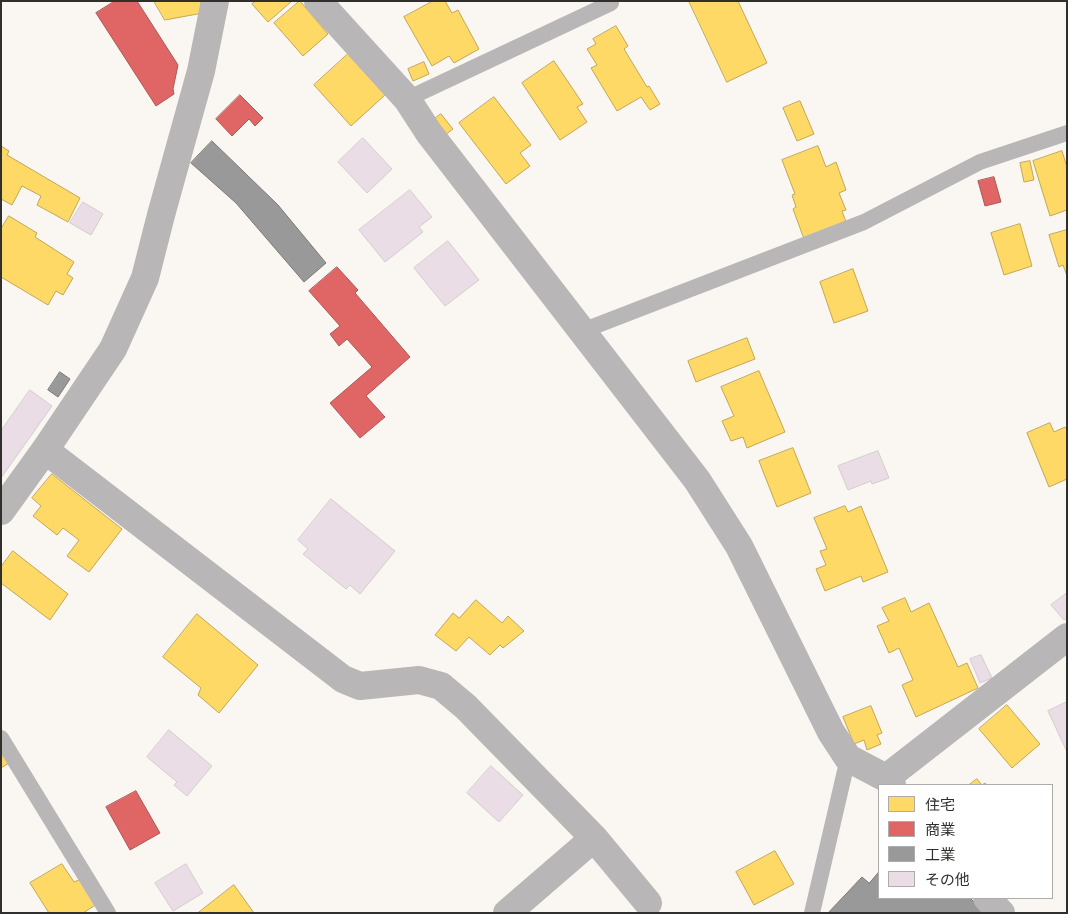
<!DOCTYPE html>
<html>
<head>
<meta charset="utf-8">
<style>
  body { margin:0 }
  #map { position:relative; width:1068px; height:914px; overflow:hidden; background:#faf7f3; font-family:Helvetica,"Noto Sans JP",sans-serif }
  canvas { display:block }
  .frame { position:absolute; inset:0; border:2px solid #312f2c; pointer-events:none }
  .legend { position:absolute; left:878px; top:784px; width:175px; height:115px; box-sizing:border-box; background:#fff; border:1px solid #adacab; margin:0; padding:6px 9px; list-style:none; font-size:15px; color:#312f2c }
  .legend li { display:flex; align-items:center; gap:10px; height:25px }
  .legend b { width:25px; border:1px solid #adacab }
</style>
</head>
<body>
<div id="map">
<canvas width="1068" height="914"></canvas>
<div class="frame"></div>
<ul class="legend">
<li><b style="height:14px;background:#ffd966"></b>住宅</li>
<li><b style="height:14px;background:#e06666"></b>商業</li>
<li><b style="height:14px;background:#999"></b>工業</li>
<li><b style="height:14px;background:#ebdde5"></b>その他</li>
</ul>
</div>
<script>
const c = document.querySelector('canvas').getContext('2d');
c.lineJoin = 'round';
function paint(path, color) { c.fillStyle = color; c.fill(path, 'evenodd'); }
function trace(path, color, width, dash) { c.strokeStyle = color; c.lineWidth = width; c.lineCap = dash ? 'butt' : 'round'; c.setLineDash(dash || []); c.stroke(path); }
const homes = new Path2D(`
  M 154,1 L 201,1 L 203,13 L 165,20 Z
  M 256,1 L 292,1 L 268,22 L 252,4 Z
  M 300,1 L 328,34 L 303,56 L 274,23 Z
  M 433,1 L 445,1 L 452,13 L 458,10 L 479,49 L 454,63 L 449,56 L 432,66 L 404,17 Z
  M 689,1 L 738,1 L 767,63 L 727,82 Z
  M 616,26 L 628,46 L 624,49 L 647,87 L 649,86 L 660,104 L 650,110 L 641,97 L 617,111 L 591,68 L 597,65 L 587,49 L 596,44 L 593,39 Z
  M 348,54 L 385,95 L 351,126 L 314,85 Z
  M 554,61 L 583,104 L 577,107 L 587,122 L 560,140 L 522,83 Z
  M 424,62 L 429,74 L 413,81 L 408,69 Z
  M 494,97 L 531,145 L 520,153 L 530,166 L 506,184 L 459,123 Z
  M 800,101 L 814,134 L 797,141 L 783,108 Z
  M 441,114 L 453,129 L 445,135 L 433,120 Z
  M 1,146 L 9,151 L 7,155 L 80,198 L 68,222 L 37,205 L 41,196 L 22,186 L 12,205 L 1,199 Z
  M 818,146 L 826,167 L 836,162 L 846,190 L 839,193 L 846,210 L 842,211 L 846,222 L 804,239 L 793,209 L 796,207 L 792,195 L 795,194 L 782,160 Z
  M 1062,151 L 1067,167 L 1067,210 L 1050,216 L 1033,161 Z
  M 1030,161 L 1034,180 L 1024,182 L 1020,163 Z
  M 9,216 L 37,233 L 35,237 L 74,262 L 67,274 L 73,278 L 63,295 L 56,291 L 48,305 L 1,277 L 1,229 Z
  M 1020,224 L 1032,266 L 1004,275 L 991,233 Z
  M 1067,230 L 1067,276 L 1063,265 L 1059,267 L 1049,235 Z
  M 853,269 L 868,311 L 834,323 L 820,282 Z
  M 747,338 L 755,359 L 696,382 L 688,361 Z
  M 759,371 L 785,432 L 747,448 L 743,437 L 731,441 L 722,421 L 734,416 L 721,387 Z
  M 1050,423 L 1054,432 L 1065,427 L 1067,430 L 1067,479 L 1049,487 L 1027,433 Z
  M 793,448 L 811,493 L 777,507 L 759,461 Z
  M 52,474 L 122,529 L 89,572 L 67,556 L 79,540 L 63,528 L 57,535 L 33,516 L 41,506 L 32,498 Z
  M 845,506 L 848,512 L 861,506 L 888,572 L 863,582 L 861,576 L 825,591 L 816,569 L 826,565 L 820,551 L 827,549 L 814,518 Z
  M 13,551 L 68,594 L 50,620 L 1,583 L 1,567 Z
  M 905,598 L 911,612 L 929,603 L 958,667 L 967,663 L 978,688 L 916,717 L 902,685 L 913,680 L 899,648 L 889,653 L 877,626 L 889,621 L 882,608 Z
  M 476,600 L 502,623 L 508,616 L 524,631 L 503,648 L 500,645 L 490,655 L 469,637 L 456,651 L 435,635 L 453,613 L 459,618 Z
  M 197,614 L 258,665 L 219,713 L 198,695 L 201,688 L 163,657 Z
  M 1007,705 L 1040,744 L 1012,768 L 979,729 Z
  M 871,706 L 882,733 L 877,735 L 881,744 L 867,750 L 864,740 L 854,744 L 843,717 Z
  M 1,750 L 9,763 L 1,768 Z
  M 977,779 L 982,785 L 985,783 L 987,785 L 969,785 Z
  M 775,851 L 794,884 L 754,905 L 736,872 Z
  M 62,864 L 74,882 L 81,879 L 97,904 L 83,913 L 49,913 L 30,883 Z
  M 234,885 L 254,913 L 198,913 Z`);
paint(homes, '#ffd966');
trace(homes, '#c1a655', 1);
const shops = new Path2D(`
  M 115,1 L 137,1 L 178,65 L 173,89 L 174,94 L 156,106 L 96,13 Z
  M 240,95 L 263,118 L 255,126 L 249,119 L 232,136 L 216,119 Z
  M 994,177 L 1001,202 L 985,206 L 978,181 Z
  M 337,267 L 358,290 L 355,293 L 410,357 L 366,396 L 385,417 L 360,438 L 330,403 L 372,367 L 347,339 L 339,346 L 330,334 L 340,326 L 309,291 Z
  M 136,791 L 160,833 L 130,850 L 106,807 Z`);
paint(shops, '#e06666');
trace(shops, '#ac5655', 1);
const industry = new Path2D(`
  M 212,141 L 278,205 L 326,263 L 304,282 L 236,203 L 191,163 Z
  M 60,372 L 70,379 L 58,397 L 48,390 Z
  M 879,872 L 879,898 L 970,898 L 985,913 L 828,913 L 862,877 L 869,883 Z`);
paint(industry, '#999');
trace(industry, '#7a7978', 1);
const building = new Path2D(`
  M 363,138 L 392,169 L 367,193 L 338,162 Z
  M 410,190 L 432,217 L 419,227 L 423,232 L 385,262 L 359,230 Z
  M 83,202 L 103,214 L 91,235 L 70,223 Z
  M 448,241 L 479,280 L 445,306 L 414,268 Z
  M 30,390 L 52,406 L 1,478 L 1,431 Z
  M 878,451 L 889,478 L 872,484 L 871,481 L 848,490 L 838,466 Z
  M 331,499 L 395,551 L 360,594 L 350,585 L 346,589 L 303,554 L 308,549 L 298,540 Z
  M 1067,593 L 1067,618 L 1064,620 L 1051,605 Z
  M 981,655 L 992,678 L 980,683 L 970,659 Z
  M 1067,702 L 1067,752 L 1048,711 Z
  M 169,730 L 212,766 L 187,796 L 174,785 L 177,782 L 147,757 Z
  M 491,766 L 523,795 L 499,822 L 467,793 Z
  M 186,864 L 203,893 L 173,911 L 155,883 Z`);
paint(building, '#ebdde5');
trace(building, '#d0cdcc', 1);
trace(new Path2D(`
  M 407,99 L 611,3
  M 582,331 L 864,222 L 980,162 L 1067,133
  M 1,738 L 108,913
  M 812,913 L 848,758`), '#b9b6b7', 16);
trace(new Path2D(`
  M 318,1 L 407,99 L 429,133 L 697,480 L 739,546 L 831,732 L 848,758 L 886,778 L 892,785
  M 45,450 L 343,679 L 360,686 L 419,680 L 441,686 L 466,707 L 594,838 L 648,903
  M 1,511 L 45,450 L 113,349 L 145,278 L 161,215 L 201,71 L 215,1
  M 886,778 L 1067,637
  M 987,898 L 1001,913
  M 507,913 L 594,838`), '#b9b6b7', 28);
</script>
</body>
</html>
